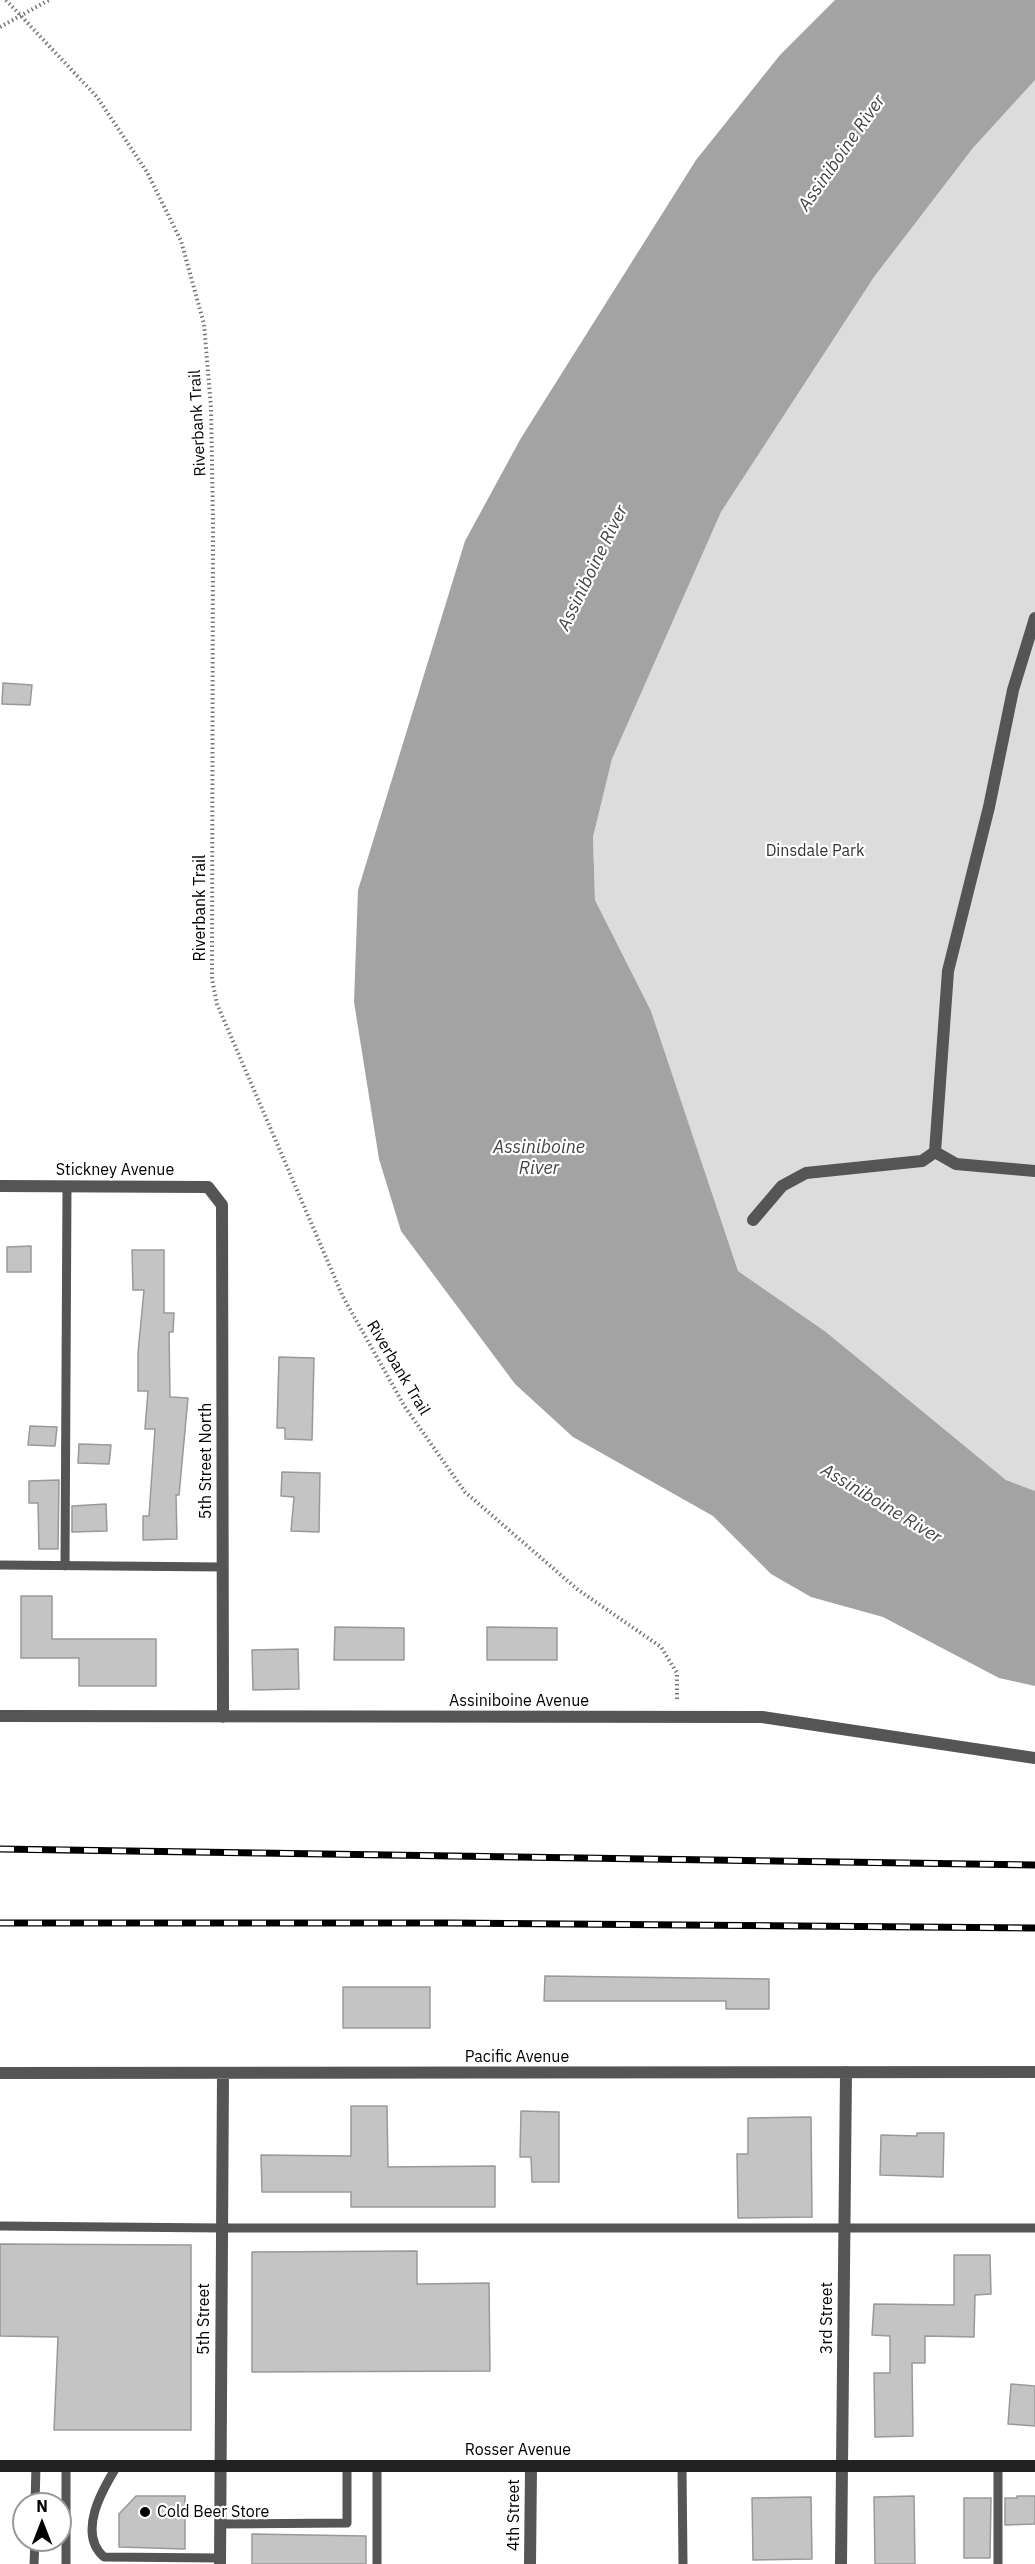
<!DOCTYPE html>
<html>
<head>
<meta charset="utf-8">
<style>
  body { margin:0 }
  #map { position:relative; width:1035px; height:2564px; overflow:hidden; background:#fff; font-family:"IBM Plex Sans",sans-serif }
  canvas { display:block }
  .north { position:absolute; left:12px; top:2492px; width:60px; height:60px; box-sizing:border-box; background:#fff; border:2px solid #999; border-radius:50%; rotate:0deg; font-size:16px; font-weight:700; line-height:24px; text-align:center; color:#000 }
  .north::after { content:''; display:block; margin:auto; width:21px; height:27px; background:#000; clip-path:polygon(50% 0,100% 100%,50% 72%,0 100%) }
</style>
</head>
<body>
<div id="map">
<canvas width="1035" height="2564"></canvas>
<div class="north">N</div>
</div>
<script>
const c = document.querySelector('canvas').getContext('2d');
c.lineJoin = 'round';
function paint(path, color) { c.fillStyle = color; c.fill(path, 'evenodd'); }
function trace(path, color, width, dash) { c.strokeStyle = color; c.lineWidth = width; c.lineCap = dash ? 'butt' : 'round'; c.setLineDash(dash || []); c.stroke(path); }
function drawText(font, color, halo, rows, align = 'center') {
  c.font = font + ' "IBM Plex Sans",sans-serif'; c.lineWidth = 4.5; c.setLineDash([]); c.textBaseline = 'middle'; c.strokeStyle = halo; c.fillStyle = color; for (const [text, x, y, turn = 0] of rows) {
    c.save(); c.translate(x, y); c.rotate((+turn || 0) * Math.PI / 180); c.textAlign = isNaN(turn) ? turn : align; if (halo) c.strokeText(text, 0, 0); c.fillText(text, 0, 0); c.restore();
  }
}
paint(new Path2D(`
  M 1035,80 L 1035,1491 L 1006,1480 L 826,1332 L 738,1271 L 651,1011 L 595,900 L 593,837 L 612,759 L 721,512 L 874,277 L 973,148 Z`), '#dcdcdc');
paint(new Path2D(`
  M 835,0 L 1035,0 L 1035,80 L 973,148 L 874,277 L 721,512 L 612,759 L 593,837 L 595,900 L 651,1011 L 738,1271 L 826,1332 L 1006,1480 L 1035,1491 L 1035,1686 L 999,1678 L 883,1617 L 811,1597 L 771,1574 L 713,1516 L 573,1437 L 515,1384 L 401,1231 L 379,1159 L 354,1002 L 358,890 L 465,541 L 521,438 L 696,160 L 780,55 Z`), '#a3a3a3');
const building = new Path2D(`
  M 3,683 L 32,685 L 30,705 L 2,704 Z
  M 31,1246 L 31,1272 L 7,1272 L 7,1247 Z
  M 132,1250 L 164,1250 L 164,1313 L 174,1313 L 173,1332 L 169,1332 L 170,1397 L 188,1398 L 179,1495 L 176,1495 L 177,1539 L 143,1540 L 143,1516 L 149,1516 L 155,1429 L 145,1429 L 148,1391 L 138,1391 L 138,1353 L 144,1290 L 133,1290 Z
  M 279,1357 L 314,1358 L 312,1440 L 285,1439 L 285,1428 L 277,1428 Z
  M 30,1426 L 57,1427 L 55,1446 L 28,1445 Z
  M 79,1444 L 111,1445 L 109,1464 L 78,1463 Z
  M 282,1472 L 320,1473 L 319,1532 L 291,1531 L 294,1497 L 281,1496 Z
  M 59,1480 L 58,1549 L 39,1549 L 38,1503 L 29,1503 L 29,1481 Z
  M 106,1504 L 107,1531 L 72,1532 L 72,1506 Z
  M 21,1596 L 52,1596 L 52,1639 L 156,1639 L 156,1686 L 79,1686 L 79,1658 L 21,1658 Z
  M 335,1627 L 404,1628 L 404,1660 L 334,1660 Z
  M 487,1627 L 557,1628 L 557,1660 L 487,1660 Z
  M 298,1649 L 299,1689 L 253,1690 L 252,1650 Z
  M 545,1976 L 769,1979 L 769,2009 L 726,2009 L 726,2001 L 544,2001 Z
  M 343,1987 L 430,1987 L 430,2028 L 343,2028 Z
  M 351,2106 L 387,2106 L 388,2167 L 495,2166 L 495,2207 L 351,2207 L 351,2192 L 262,2192 L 261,2155 L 351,2156 Z
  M 521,2111 L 559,2112 L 559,2182 L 532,2182 L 531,2157 L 520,2157 Z
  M 811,2117 L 812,2217 L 738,2218 L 737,2154 L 748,2154 L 748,2118 Z
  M 917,2133 L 944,2133 L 943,2177 L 880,2175 L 881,2135 L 917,2136 Z
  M 0,2244 L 191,2245 L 191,2430 L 54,2430 L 58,2337 L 0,2336 Z
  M 417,2251 L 417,2284 L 489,2283 L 490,2371 L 252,2372 L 252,2252 Z
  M 954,2255 L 990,2255 L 991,2294 L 975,2295 L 974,2337 L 925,2336 L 925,2363 L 912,2363 L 913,2436 L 875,2437 L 874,2373 L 890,2373 L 890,2336 L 872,2335 L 874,2304 L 954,2305 Z
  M 1011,2384 L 1035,2386 L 1035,2426 L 1008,2424 Z
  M 136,2496 L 185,2496 L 185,2549 L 119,2547 L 119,2514 Z
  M 914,2496 L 915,2564 L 875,2564 L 874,2497 Z
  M 1017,2496 L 1035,2496 L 1035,2524 L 1005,2525 L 1005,2498 L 1017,2498 Z
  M 811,2497 L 812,2559 L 753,2560 L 752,2498 Z
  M 964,2498 L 991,2498 L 990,2558 L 964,2558 Z
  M 252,2534 L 366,2536 L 366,2564 L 252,2564 Z`);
paint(building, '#c4c4c4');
trace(building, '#999', 1.5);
trace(new Path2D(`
  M 6,0 L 97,97 L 147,172 L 181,241 L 204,324 L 211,408 L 213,522 L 212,979 L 217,1004 L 343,1297 L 405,1407 L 465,1492 L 577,1589 L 661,1647 L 677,1673 L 677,1701
  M 0,27 L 49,0`), '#777', 4, [1.5, 3]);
trace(new Path2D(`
  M 0,1565 L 223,1567
  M 65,1566 L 67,1186
  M 0,2226 L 221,2228 L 1035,2228
  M 117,2466 C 102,2490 77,2533 104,2557 L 220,2558
  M 682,2467 L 683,2564
  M 35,2504 L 36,2466
  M 220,2524 L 347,2523 L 347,2466
  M 34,2564 L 35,2540
  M 66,2564 L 66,2466
  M 377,2564 L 377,2466
  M 998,2564 L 998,2466`), '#555', 9);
trace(new Path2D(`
  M 1035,618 L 1013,690 L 989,807 L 948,971 L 935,1152 L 956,1164 L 1035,1171
  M 0,1186 L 208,1187 L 222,1205 L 223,1717
  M 753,1220 L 782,1186 L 806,1173 L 922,1161 L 935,1152
  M 0,1716 L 762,1717 L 1035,1758
  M 0,2073 L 1035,2072
  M 220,2564 L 223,2074
  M 530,2564 L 531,2467
  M 841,2564 L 846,2072`), '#555', 12);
trace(new Path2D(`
  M 0,2466 L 1035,2466`), '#222', 12);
const rail = new Path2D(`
  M 0,1849 L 1035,1865
  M 0,1923 L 450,1923 L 1035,1928`);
trace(rail, '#000', 7);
trace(rail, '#fff', 4.5, [14]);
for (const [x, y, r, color] of [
  [145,2512,6,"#000"]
]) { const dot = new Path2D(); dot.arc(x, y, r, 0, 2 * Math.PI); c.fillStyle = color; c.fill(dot); trace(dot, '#fff', 2); }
drawText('16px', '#000', '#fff', [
  ["Riverbank Trail",198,423,-93],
  ["Riverbank Trail",200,908,-90],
  ["Stickney Avenue",115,1170],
  ["Riverbank Trail",398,1368,59],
  ["5th Street North",206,1461,-90],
  ["Assiniboine Avenue",519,1701],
  ["Pacific Avenue",517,2057],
  ["3rd Street",827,2318,-90],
  ["5th Street",204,2319,-90],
  ["Rosser Avenue",518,2450],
  ["4th Street",514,2515,-90]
]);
drawText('16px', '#333', '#fff', [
  ["Dinsdale Park",815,851]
]);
drawText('16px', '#000', '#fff', [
  ["Cold Beer Store",157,2512]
], 'left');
drawText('italic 18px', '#444', '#fff', [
  ["Assiniboine River",842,153,-55],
  ["Assiniboine River",593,568,-64],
  ["Assiniboine",539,1148],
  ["River",539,1169],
  ["Assiniboine River",881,1504,31]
]);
</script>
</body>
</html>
